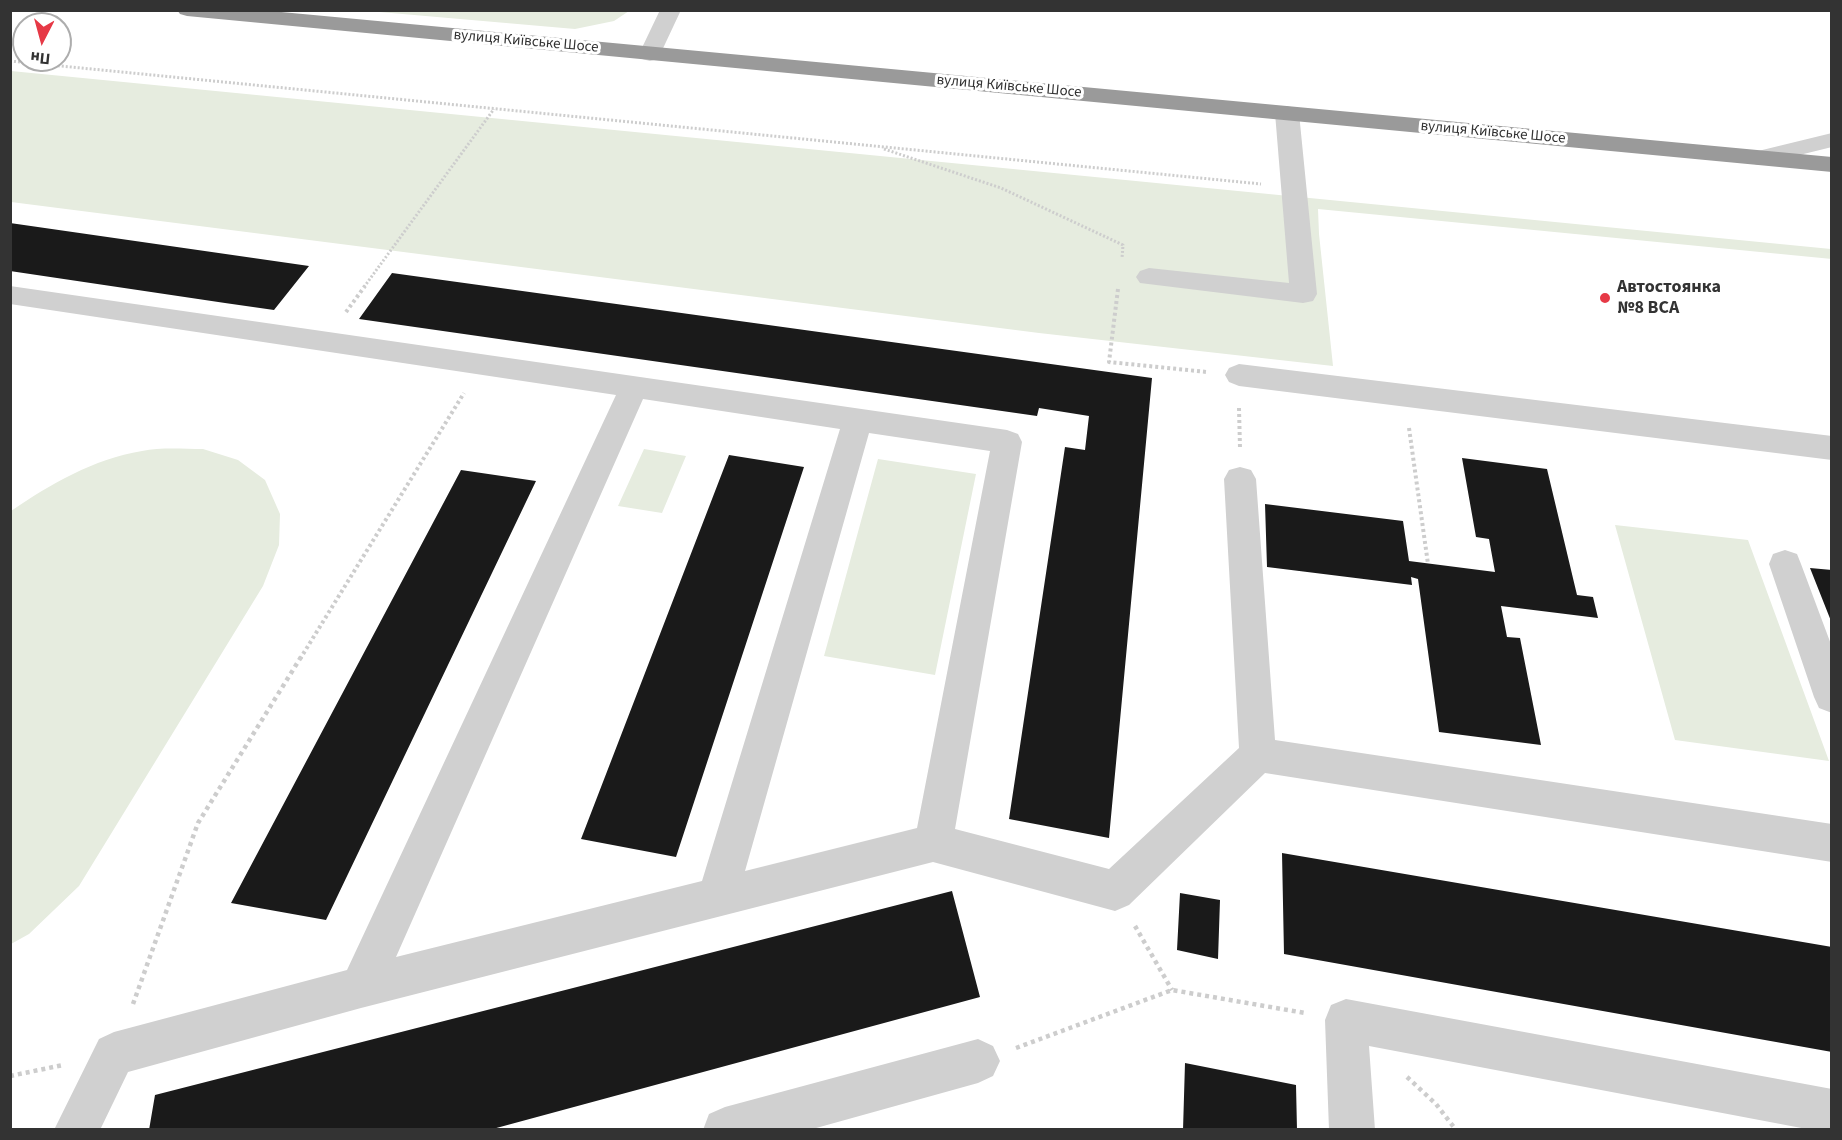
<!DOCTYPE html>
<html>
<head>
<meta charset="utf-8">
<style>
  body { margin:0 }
  #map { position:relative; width:1842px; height:1140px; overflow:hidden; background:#fff; font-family:"Source Sans 3",sans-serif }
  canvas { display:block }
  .frame { position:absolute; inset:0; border:12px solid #333; pointer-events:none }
  .north { position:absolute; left:12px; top:12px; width:60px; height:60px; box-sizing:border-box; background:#fff; border:2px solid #adadad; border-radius:50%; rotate:186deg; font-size:16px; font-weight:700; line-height:24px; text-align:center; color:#333 }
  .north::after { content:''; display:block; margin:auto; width:21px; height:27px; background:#e63946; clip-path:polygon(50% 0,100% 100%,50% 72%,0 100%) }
</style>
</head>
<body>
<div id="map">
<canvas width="1842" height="1140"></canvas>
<div class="frame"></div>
<div class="north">Пн</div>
</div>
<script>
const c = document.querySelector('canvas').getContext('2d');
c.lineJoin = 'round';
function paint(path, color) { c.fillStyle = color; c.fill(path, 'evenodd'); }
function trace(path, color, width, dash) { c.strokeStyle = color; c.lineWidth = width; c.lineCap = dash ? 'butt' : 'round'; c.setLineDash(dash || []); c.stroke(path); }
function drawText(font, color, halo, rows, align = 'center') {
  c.font = font + ' "Source Sans 3",sans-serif'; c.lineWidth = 6; c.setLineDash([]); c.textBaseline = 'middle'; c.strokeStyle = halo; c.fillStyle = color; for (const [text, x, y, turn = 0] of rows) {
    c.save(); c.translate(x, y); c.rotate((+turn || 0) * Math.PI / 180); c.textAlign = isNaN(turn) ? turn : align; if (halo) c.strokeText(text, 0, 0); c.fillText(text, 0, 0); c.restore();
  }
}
paint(new Path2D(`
  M 368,11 L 629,11 L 614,21 L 575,29 Z
  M 11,71 L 1831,249 L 1832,259 L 1318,209 L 1319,234 L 1333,366 L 1039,333 L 11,202 Z
  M 203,449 L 238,460 L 265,480 L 280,514 L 279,545 L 263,586 L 79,886 L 29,934 L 11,944 L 11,511 C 51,484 93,459 142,451 C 161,447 183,449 203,449 Z
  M 644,449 L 686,456 L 662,513 L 618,506 Z
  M 878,459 L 976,474 L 935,675 L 824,656 Z
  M 1615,525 L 1748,540 L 1829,761 L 1675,740 Z`), '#e6ecdf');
paint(new Path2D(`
  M 10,223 L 309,266 L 274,310 L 225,303 L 10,271 Z
  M 392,273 L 1152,378 L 1109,838 L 1009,819 L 1065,447 L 1085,450 L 1089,416 L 1039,408 L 1037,416 L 359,319 Z
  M 729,455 L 804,467 L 676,857 L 581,839 Z
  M 1462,458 L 1547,469 L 1577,595 L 1593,597 L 1598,618 L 1501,606 L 1507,637 L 1520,638 L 1541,745 L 1439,732 L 1418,579 L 1411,577 L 1412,585 L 1267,567 L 1265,504 L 1403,521 L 1409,561 L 1495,572 L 1489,539 L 1476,537 Z
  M 461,470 L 536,481 L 326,920 L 231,903 Z
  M 1810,568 L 1832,570 L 1832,621 L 1831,621 Z
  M 1282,853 L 1832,947 L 1832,1052 L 1284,954 Z
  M 952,891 L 980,997 L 489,1130 L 149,1130 L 155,1095 Z
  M 1180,893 L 1220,900 L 1218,959 L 1177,950 Z
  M 1185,1063 L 1296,1085 L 1297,1130 L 1183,1130 Z`), '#1a1a1a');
trace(new Path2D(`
  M 10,61 L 1261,184
  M 884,149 L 1001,188 L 1123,245 L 1122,258
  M 364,287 L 494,109`), '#cdcdcd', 3, [2, 2]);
trace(new Path2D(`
  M 1118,289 L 1109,362 L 1207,372
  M 346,312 L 365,286
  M 1239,408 L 1240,448
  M 1409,428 L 1428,564
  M 300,659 L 464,393`), '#cdcdcd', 4, [3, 3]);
trace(new Path2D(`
  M 1135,926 L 1172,990
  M 133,1004 L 198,823 L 301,657
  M 1016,1048 L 1172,990 L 1305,1013
  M 10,1076 L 63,1065
  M 1407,1077 L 1436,1104 L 1456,1130`), '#cdcdcd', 4.5, [4, 4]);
paint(new Path2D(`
  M 660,10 L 681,10 L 658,59 L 650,61 L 642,59 L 639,54 Z
  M 1287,106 L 1295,108 L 1299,113 L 1317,294 L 1313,301 L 1303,303 L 1140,283 L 1136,277 L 1140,271 L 1149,268 L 1289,283 L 1275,113 L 1279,108 Z
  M 1832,133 L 1832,147 L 1759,165 L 1750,163 L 1747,158 L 1750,153 Z
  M 10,286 L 1007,430 L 1018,434 L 1022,442 L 955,829 L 1109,869 L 1239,748 L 1224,479 L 1229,470 L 1240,467 L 1251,470 L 1256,479 L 1275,740 L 1832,824 L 1832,862 L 1265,773 L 1129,905 L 1115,911 L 933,862 L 361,1008 L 128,1072 L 100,1130 L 54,1130 L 99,1039 L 114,1032 L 347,970 L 616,395 L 10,304 ZM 643,399 L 840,429 L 702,881 L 396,957 ZM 869,433 L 990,451 L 917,828 L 745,871 Z
  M 1239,364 L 1832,436 L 1832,460 L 1239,386 L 1229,382 L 1225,375 L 1229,368 Z
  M 1785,550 L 1797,554 L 1801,564 L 1832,647 L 1832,713 L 1819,708 L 1814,697 L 1769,564 L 1773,554 Z
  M 1346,999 L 1832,1089 L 1832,1130 L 1812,1130 L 1369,1046 L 1375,1130 L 1329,1130 L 1325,1020 L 1331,1005 Z
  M 978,1039 L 993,1046 L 1000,1061 L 993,1076 L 978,1083 L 809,1130 L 703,1130 L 709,1114 L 725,1107 Z`), '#d0d0d0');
paint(new Path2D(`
  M 177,10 L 260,10 L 1832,157 L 1832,172 L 187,16 L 180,14 Z`), '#9a9a9a');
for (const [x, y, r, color] of [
  [1605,298,6,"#e63946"]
]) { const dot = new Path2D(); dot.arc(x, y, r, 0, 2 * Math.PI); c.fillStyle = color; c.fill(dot); trace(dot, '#fff', 2); }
drawText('15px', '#333', '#fff', [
  ["вулиця Київське Шосе",526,42,5],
  ["вулиця Київське Шосе",1009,87,5],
  ["вулиця Київське Шосе",1493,133,5]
]);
drawText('bold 18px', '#333', '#fff', [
  ["Автостоянка",1617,288],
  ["№8 ВСА",1617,309]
], 'left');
</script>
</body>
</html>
